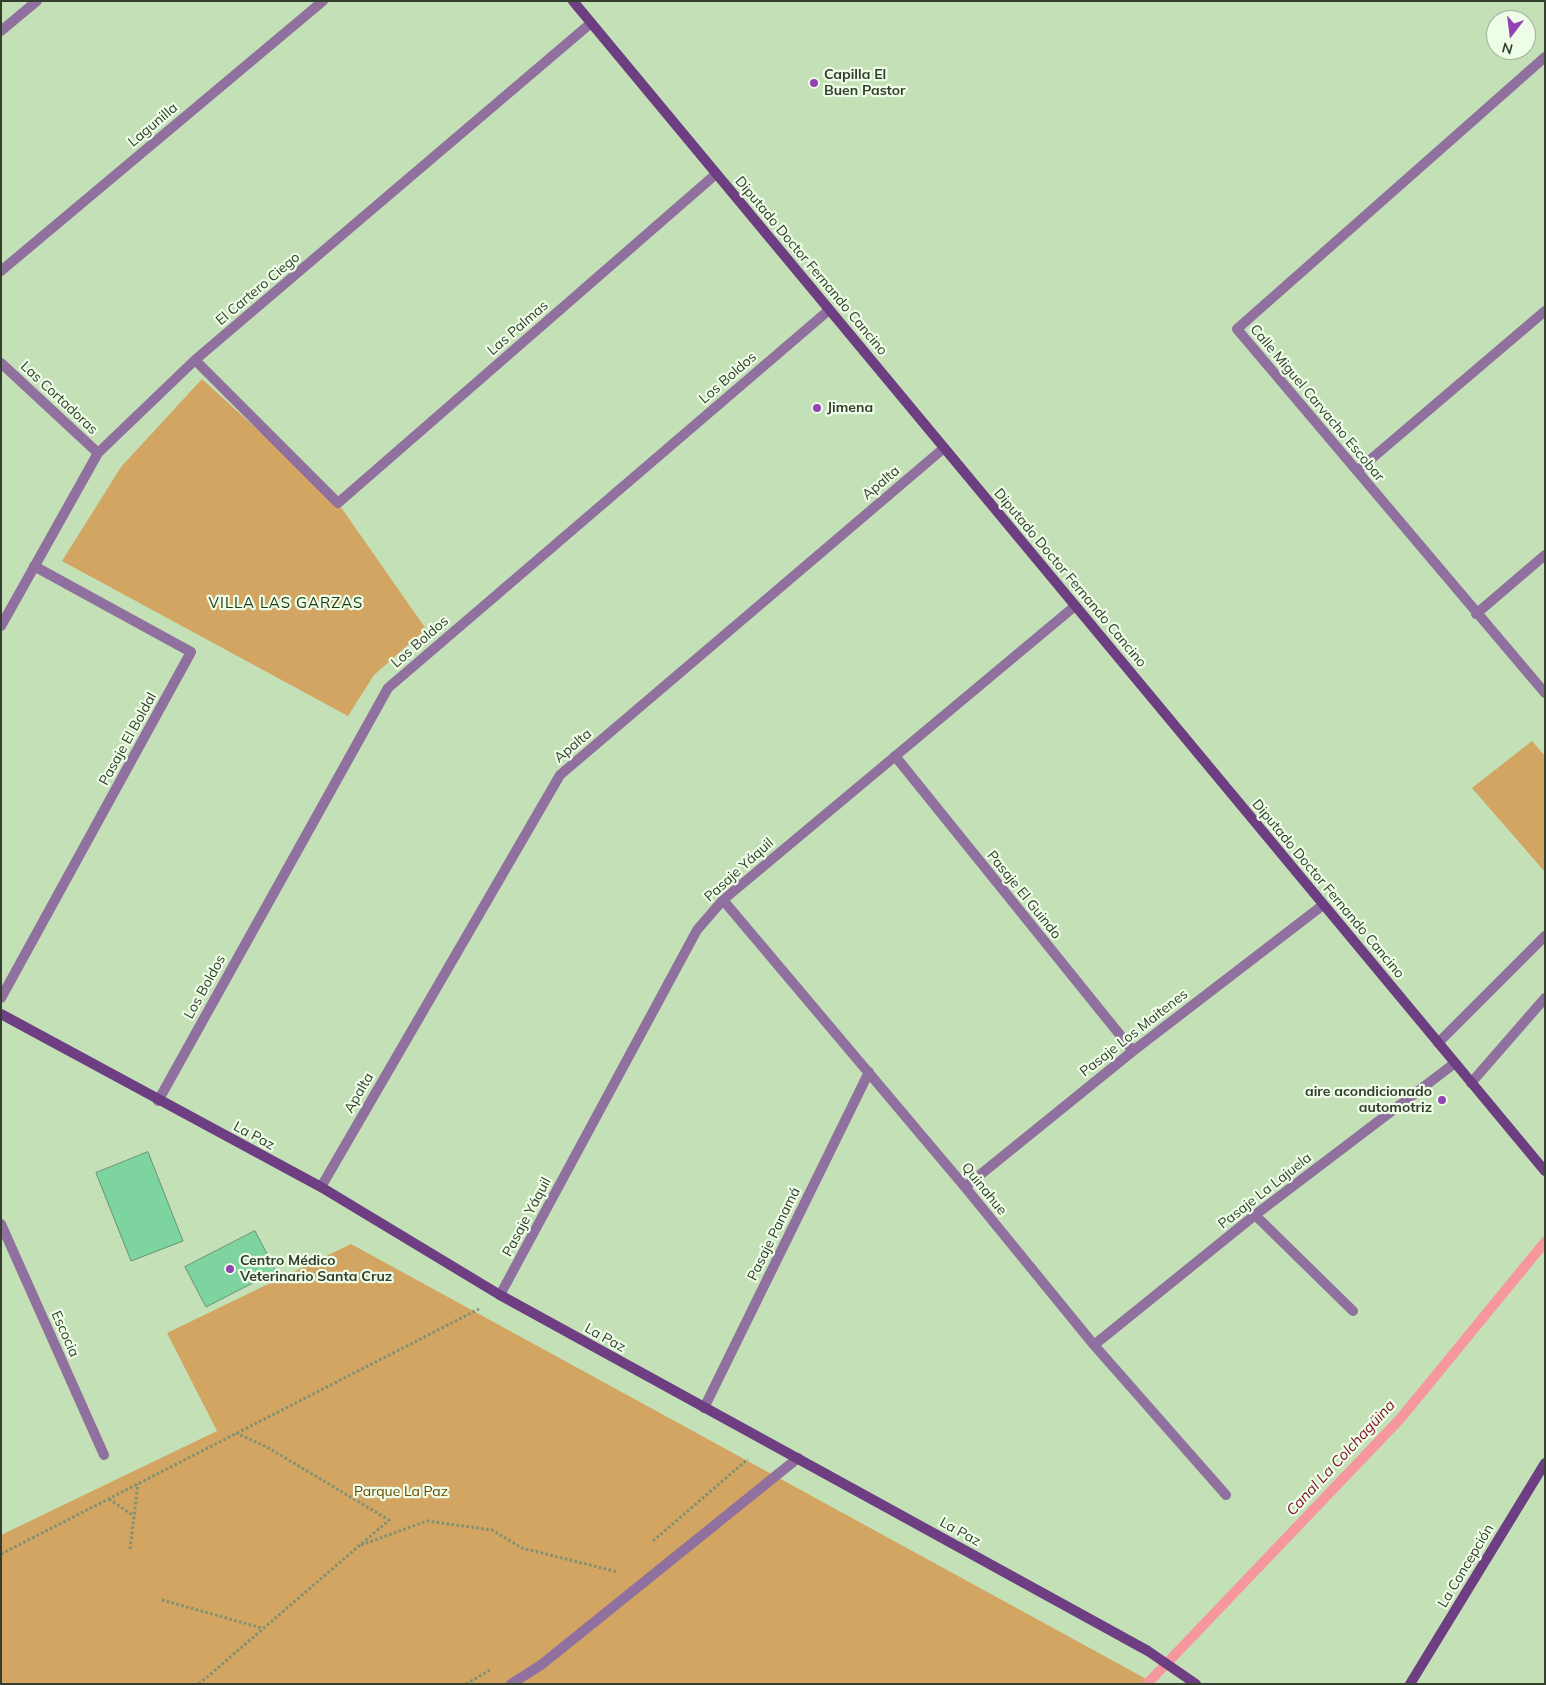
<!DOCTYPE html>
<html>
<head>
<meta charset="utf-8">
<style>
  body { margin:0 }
  #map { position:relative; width:1546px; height:1685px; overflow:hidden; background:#c4e0b6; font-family:Mulish,sans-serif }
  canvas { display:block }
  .frame { position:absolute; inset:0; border:2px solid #333e2d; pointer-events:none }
  .north { position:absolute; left:1486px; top:10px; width:50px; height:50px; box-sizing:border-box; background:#eefde7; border:1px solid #a3b19d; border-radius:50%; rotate:195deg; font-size:14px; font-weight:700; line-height:20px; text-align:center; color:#333e2d }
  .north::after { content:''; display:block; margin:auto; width:18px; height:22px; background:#9242b2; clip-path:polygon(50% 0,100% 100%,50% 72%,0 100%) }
</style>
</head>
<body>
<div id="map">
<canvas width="1546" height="1685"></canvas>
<div class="frame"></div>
<div class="north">N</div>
</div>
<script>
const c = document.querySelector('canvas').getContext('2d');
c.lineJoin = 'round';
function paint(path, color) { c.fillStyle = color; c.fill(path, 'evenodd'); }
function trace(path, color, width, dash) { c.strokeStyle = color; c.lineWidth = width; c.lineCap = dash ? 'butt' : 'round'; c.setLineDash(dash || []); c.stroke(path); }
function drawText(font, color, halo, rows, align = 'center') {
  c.font = font + ' Mulish,sans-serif'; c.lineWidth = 4.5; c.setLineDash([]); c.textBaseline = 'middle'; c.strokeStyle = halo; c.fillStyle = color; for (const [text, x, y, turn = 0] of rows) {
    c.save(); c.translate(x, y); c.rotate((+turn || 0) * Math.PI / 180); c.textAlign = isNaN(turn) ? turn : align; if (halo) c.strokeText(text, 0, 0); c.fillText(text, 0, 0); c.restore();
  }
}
paint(new Path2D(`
  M 202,379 L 338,503 L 426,629 L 374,675 L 348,716 L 62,561 L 121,467 Z
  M 1532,741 L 1545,756 L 1545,872 L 1472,788 Z
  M 351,1244 L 1150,1681 L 1147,1684 L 1,1684 L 1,1535 L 217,1431 L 167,1333 Z`), '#d3a562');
trace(new Path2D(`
  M 1147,1684 L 1400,1419 L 1545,1242`), '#f6979e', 10);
const building = new Path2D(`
  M 148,1152 L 183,1241 L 131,1261 L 96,1173 Z
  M 255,1231 L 276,1271 L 206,1307 L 185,1267 Z`);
paint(building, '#7ed49e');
trace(building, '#679276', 1);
trace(new Path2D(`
  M 109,1499 L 134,1516
  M 653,1541 L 748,1459
  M 361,1545 L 427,1521 L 492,1530 L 522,1548 L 618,1572
  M 130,1549 L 138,1484
  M 1,1554 L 479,1309
  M 162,1600 L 262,1628
  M 199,1684 L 389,1520 L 267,1447 L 236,1433
  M 466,1684 L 492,1669`), '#7d9173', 3, [2.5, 2.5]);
trace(new Path2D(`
  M 1,31 L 37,1
  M 1545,57 L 1237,329 L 1545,693
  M 1,271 L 323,1
  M 195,360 L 338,503 L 716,174
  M 1,363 L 98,453
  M 1357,471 L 1545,311
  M 1476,614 L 1545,555
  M 1,626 L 98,453 L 195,360 L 591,23
  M 895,756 L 1133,1051
  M 723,900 L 965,1187 L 1094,1345 L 1226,1495
  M 1,998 L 191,652 L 34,566
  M 1438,1043 L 1545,936
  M 1471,1083 L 1545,998
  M 158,1101 L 388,688 L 829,310
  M 321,1187 L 560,775 L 944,448
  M 965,1187 L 1133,1051 L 1323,905
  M 1255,1215 L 1353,1311
  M 1,1224 L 104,1455
  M 500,1295 L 697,930 L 723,900 L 1075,606
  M 1094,1345 L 1255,1215 L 1455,1063
  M 704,1408 L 869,1072
  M 511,1684 L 541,1665 L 798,1458`), '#90709f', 10);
trace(new Path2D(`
  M 573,1 L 1545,1171
  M 1,1014 L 321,1187 L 500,1295 L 1148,1651 L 1196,1684
  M 1410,1684 L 1545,1463`), '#6e3e82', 10);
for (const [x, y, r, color] of [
  [814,83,5,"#9242b2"],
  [817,408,5,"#9242b2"],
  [1442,1100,5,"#9242b2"],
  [230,1269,5,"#9242b2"]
]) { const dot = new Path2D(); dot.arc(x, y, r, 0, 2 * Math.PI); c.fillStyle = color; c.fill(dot); trace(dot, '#eefde7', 2); }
drawText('bold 14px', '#333e2d', '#eefde7', [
  ["Capilla El",824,75],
  ["Buen Pastor",824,91],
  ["Jimena",827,408],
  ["aire acondicionado",1432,1092,"right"],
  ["automotriz",1432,1108,"right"],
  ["Centro Médico",240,1261],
  ["Veterinario Santa Cruz",240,1277]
], 'left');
drawText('14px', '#333e2d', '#eefde7', [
  ["Lagunilla",153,125,-40],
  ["Diputado Doctor Fernando Cancino",811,266,50],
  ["El Cartero Ciego",258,289,-40],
  ["Las Palmas",518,328,-41],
  ["Los Boldos",728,378,-41],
  ["Las Cortadoras",59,398,43],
  ["Calle Miguel Carvacho Escobar",1317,403,50],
  ["Apalta",881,483,-40],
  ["Diputado Doctor Fernando Cancino",1070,578,50],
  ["Los Boldos",420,642,-41],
  ["Pasaje El Boldal",128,739,-61],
  ["Apalta",573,746,-40],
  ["Pasaje Yáquil",739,870,-42],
  ["Diputado Doctor Fernando Cancino",1328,889,50],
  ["Pasaje El Guindo",1024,895,51],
  ["Los Boldos",205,987,-61],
  ["Pasaje Los Maitenes",1134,1033,-38],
  ["Apalta",359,1093,-60],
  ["La Paz",254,1136,28],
  ["Quinahue",984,1189,51],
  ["Pasaje La Lajuela",1265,1191,-38],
  ["Pasaje Yáquil",527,1217,-62],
  ["Pasaje Panamá",774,1234,-64],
  ["Escocia",65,1334,66],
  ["La Paz",605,1338,29],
  ["La Paz",960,1532,29],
  ["La Concepción",1466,1566,-59]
]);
drawText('14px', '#684503', '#eefde7', [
  ["Parque La Paz",401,1492]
]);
c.letterSpacing = '1px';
drawText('15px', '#243a17', '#eefde7', [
  ["VILLA LAS GARZAS",286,603]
]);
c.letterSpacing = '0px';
drawText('italic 15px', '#83132d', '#eefde7', [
  ["Canal La Colchagüina",1341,1458,-47]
]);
</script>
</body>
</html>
